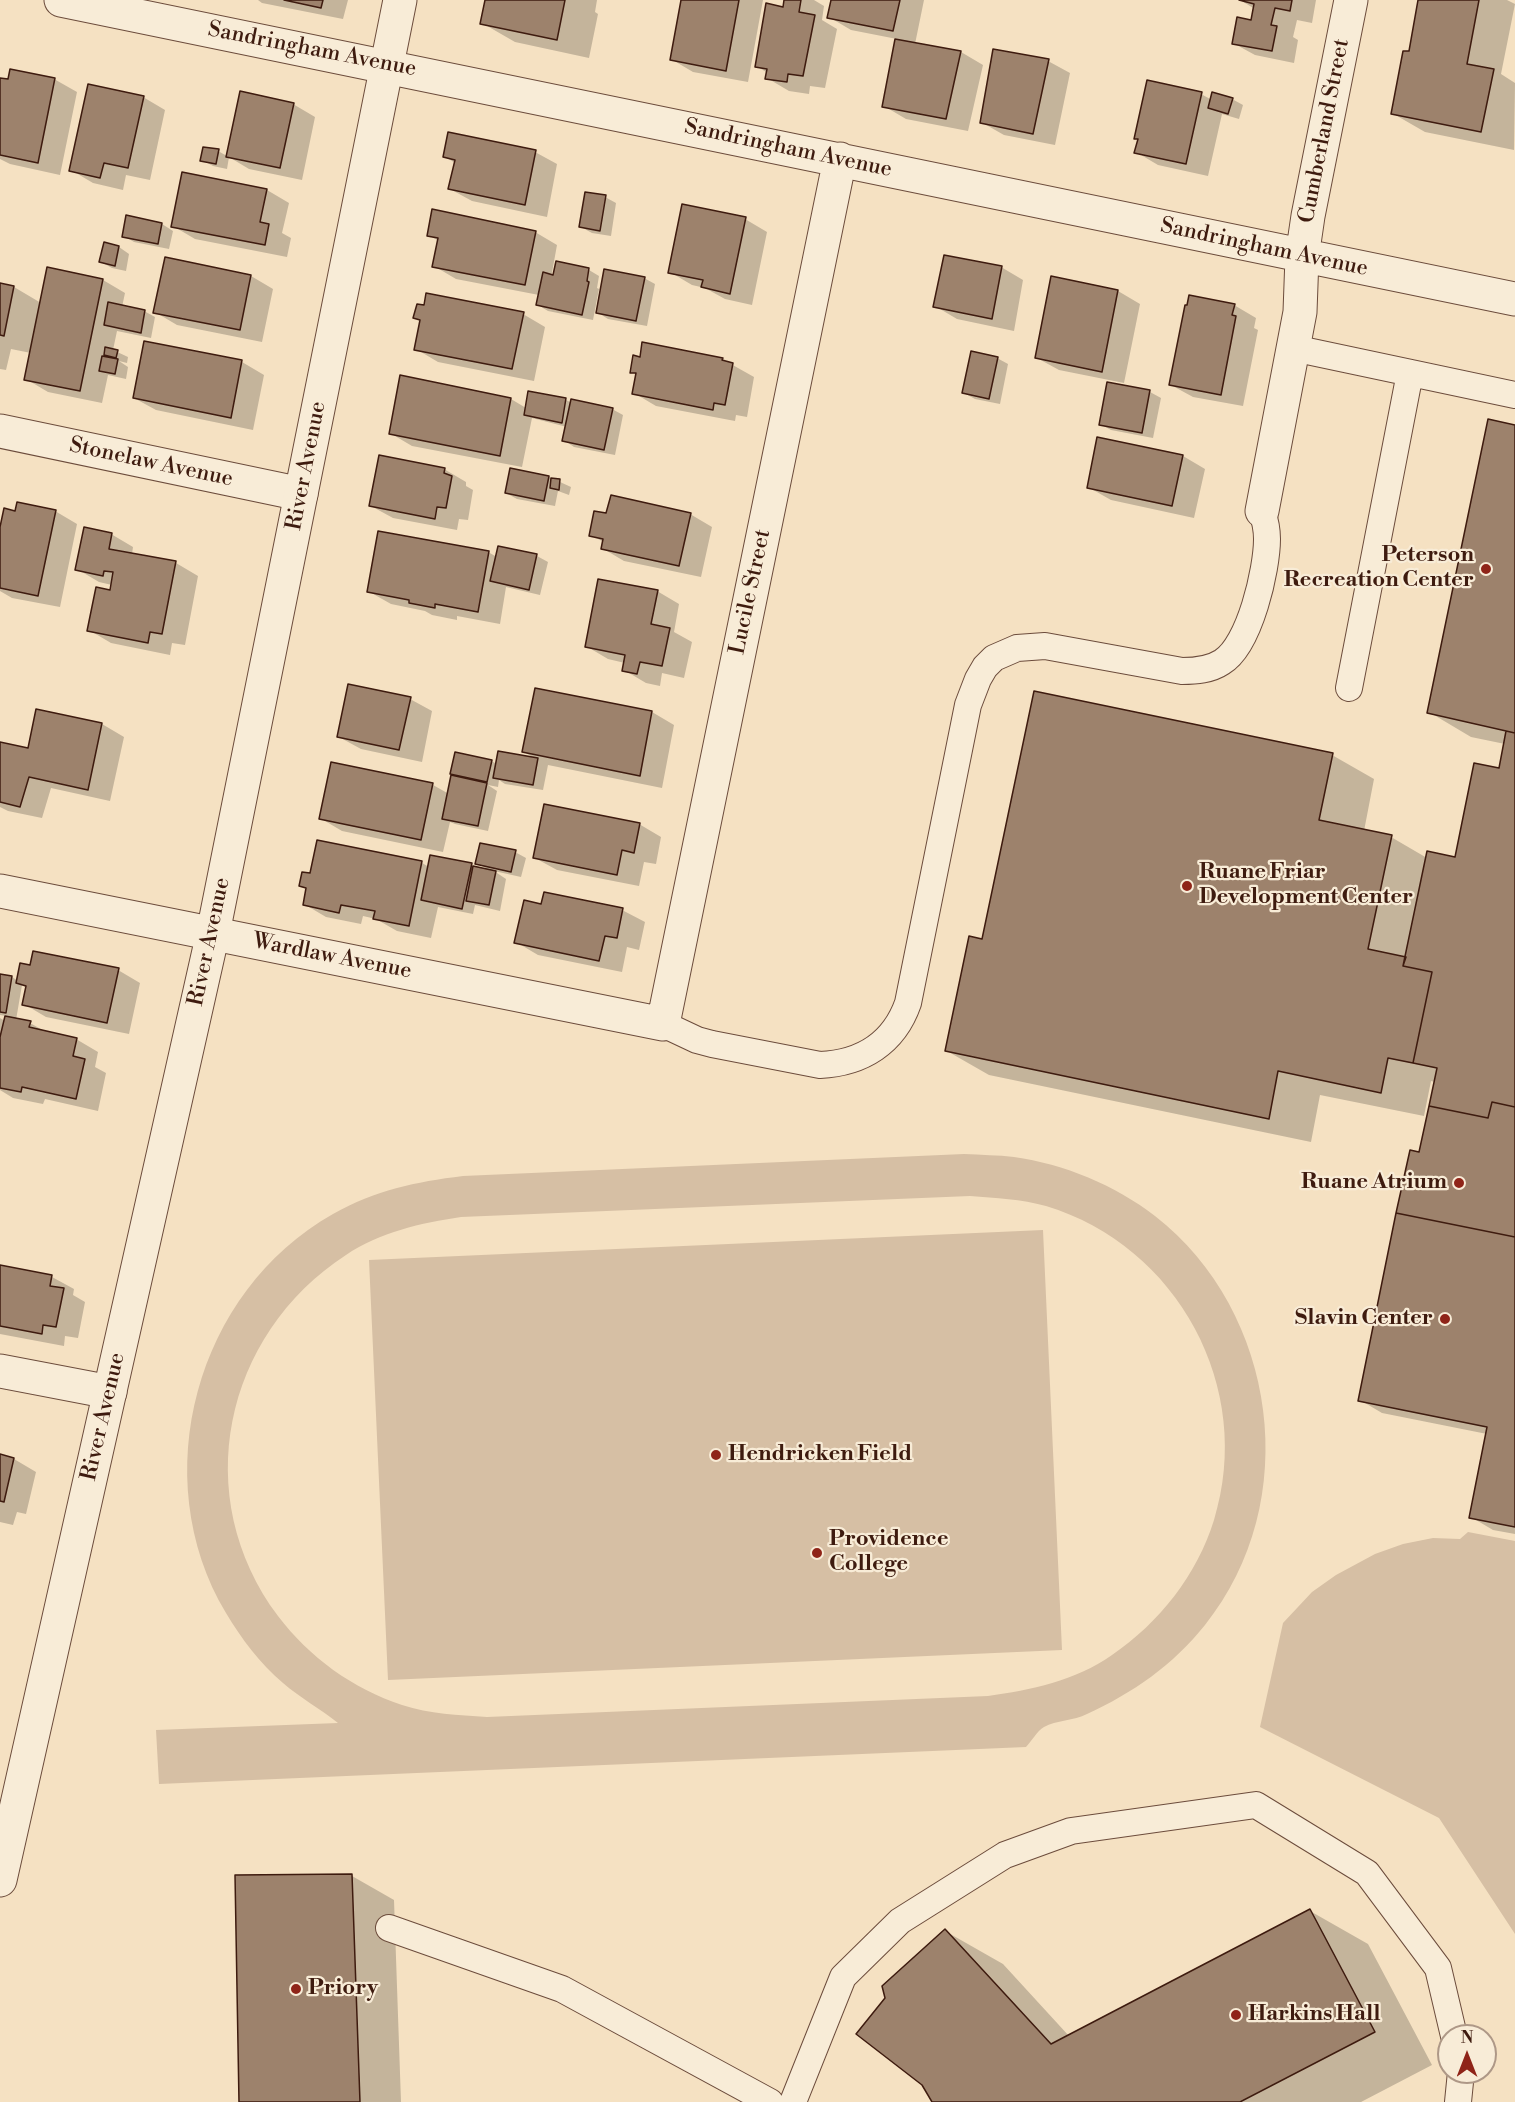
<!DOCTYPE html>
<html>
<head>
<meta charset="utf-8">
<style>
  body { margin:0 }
  #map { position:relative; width:1515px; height:2102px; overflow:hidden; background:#f5e1c2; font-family:"Libre Bodoni",serif }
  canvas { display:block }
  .north { position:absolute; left:1437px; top:2024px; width:60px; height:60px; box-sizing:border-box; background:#f8ecd7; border:2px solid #ae9887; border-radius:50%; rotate:0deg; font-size:16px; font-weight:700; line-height:24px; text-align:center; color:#3e1b0f }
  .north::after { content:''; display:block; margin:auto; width:21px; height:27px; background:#8f2418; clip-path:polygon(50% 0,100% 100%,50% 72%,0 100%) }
</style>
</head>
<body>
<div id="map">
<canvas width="1515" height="2102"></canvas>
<div class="north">N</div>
</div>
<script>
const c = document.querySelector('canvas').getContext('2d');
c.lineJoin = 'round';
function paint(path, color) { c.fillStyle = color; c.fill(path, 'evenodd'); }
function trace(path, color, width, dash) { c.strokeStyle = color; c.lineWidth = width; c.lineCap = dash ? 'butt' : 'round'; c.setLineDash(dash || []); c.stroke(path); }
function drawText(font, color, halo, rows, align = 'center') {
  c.font = font + ' "Libre Bodoni",serif'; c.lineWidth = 4.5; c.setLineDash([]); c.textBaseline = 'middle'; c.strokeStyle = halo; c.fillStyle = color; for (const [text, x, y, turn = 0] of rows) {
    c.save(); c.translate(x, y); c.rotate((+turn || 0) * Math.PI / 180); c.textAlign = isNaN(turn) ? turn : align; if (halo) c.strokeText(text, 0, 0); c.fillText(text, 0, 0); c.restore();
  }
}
paint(new Path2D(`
  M 964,1154 C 981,1155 998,1155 1014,1157 C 1064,1164 1115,1185 1155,1216 C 1278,1312 1304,1502 1205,1625 C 1173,1665 1133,1693 1087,1714 C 1074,1721 1056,1720 1044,1727 C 1037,1731 1031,1742 1026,1747 L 159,1784 L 156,1730 L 338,1723 C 321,1709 300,1698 283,1683 C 260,1664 241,1638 226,1613 C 145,1477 196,1291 333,1214 C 376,1190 415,1182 463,1176 ZM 970,1196 C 996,1198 1021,1199 1046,1206 C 1178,1246 1255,1388 1214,1520 C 1197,1575 1159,1623 1112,1655 C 1075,1681 1031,1690 988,1696 L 487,1717 C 458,1715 430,1714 402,1705 C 353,1689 309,1657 278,1616 C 189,1497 223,1335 346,1255 C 380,1232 421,1223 461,1217 Z
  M 1043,1230 L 1062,1650 L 388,1680 L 369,1260 Z
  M 1468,1532 L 1515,1541 L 1515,1934 L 1439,1818 L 1260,1727 L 1283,1623 L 1312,1592 L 1336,1575 L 1375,1554 L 1403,1544 L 1433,1538 L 1460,1539 Z`), '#d6bfa4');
paint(new Path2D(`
  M 258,0 L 348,0 L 343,19 L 262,3 Z
  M 487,0 L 597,0 L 595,12 L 598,14 L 589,58 L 515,42 L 482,23 Z
  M 682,0 L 763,0 L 748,82 L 693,72 L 671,59 Z
  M 786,0 L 814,0 L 824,6 L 822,20 L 837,29 L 825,88 L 810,86 L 809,94 L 789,91 L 767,78 L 768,73 L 756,66 L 784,9 Z
  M 833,0 L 924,0 L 915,44 L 961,52 L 983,65 L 968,131 L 906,119 L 884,106 L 897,39 L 851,30 L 829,17 Z
  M 1240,0 L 1316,0 L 1312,23 L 1297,20 L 1293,37 L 1298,40 L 1294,63 L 1255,55 L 1233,43 L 1252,22 L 1255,9 Z
  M 1419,0 L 1507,0 L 1515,4 L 1501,74 L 1515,83 L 1514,150 L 1425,132 L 1392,113 L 1411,53 Z
  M 1048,61 L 1070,73 L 1055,145 L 1004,135 L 981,122 Z
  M 54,79 L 77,92 L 60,175 L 10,164 L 0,159 L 0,83 Z
  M 1201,94 L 1212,100 L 1232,99 L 1243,105 L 1239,119 L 1222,114 L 1208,176 L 1158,165 L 1136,152 L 1139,140 L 1136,138 Z
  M 143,97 L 165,110 L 150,180 L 126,175 L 123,190 L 93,183 L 71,170 Z
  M 293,104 L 315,117 L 302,180 L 249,169 L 229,157 L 227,169 L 213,166 L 202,160 L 218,151 L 227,156 Z
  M 535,152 L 557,164 L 547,217 L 472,201 L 450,189 L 455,163 L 444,156 Z
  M 183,173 L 267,190 L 289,203 L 282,233 L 291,238 L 287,257 L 195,239 L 173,226 Z
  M 605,197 L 616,203 L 611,236 L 592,233 L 581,227 Z
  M 127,217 L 162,224 L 173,231 L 169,249 L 134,242 L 124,236 Z
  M 745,219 L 767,232 L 752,305 L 725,299 L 705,288 L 692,285 L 670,272 Z
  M 535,232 L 557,245 L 551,278 L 554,278 L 557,263 L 589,270 L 599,276 L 597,288 L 599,289 L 593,320 L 548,311 L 538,305 L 539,295 L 456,279 L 434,266 L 439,241 L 428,235 Z
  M 119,247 L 129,254 L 126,271 L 112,268 L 101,262 Z
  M 1001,267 L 1023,280 L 1014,331 L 957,319 L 935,306 Z
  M 251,276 L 273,289 L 262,342 L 177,325 L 155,312 Z
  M 644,278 L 655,284 L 647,326 L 608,319 L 597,312 Z
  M 103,280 L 125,293 L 122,307 L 144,311 L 155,317 L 151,338 L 117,331 L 113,350 L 128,357 L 127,363 L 119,361 L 128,367 L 126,379 L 108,375 L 102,403 L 48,392 L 26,379 L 31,353 L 11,349 L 6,370 L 0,369 L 0,284 L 14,287 L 41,303 Z
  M 1118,291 L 1140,304 L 1124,383 L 1059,370 L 1037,358 Z
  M 1234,305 L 1256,318 L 1254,328 L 1258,330 L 1243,406 L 1193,397 L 1171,385 Z
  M 523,314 L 545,327 L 534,381 L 438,362 L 416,349 L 422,321 L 415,317 Z
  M 997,358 L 1008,364 L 1000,404 L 975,399 L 964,393 Z
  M 722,359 L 754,377 L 747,417 L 736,415 L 735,421 L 656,406 L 634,393 L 638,375 L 632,372 Z
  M 242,362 L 264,375 L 253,430 L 156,410 L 134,398 Z
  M 1108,384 L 1150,392 L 1161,398 L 1153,438 L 1111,430 L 1100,424 Z
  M 529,393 L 566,400 L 572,403 L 612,409 L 623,415 L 615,455 L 574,447 L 564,440 L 567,427 L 532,418 L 522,467 L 412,446 L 390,433 L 511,399 L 526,408 Z
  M 1515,426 L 1515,1534 L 1493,1530 L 1471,1517 L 1487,1434 L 1382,1413 L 1360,1400 L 1420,1154 L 1435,1082 L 1431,1081 L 1424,1116 L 1320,1095 L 1311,1142 L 989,1075 L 947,1051 L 984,941 L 1332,755 L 1374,779 L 1364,831 L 1391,837 L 1427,858 L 1456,859 L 1500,770 L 1505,744 L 1471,737 L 1429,712 Z
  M 1183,456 L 1205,469 L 1194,518 L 1111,500 L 1088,487 Z
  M 444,469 L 466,482 L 466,486 L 473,490 L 468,520 L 459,519 L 457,530 L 393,518 L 371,506 Z
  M 549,477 L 571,487 L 569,495 L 558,491 L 555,506 L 517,499 L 506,493 Z
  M 55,511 L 77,524 L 60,607 L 12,598 L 0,591 L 0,527 L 17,512 Z
  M 690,514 L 712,527 L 701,577 L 624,561 L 602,548 L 604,542 L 590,535 L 608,515 Z
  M 111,534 L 133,547 L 132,554 L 176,563 L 198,576 L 185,645 L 172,643 L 170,655 L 111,643 L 89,630 L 111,592 L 112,585 L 99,582 L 77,569 Z
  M 500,547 L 537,556 L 548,562 L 540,595 L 506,587 L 500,624 L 457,616 L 457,620 L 432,615 L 425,611 L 391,604 L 368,591 L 488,552 L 497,557 Z
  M 657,591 L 679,604 L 674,632 L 692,642 L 684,678 L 662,673 L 660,686 L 646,683 L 624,670 L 625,663 L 608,659 L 586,646 Z
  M 536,690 L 652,712 L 674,725 L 662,788 L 548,765 L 543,790 L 505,784 L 499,780 L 498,787 L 488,785 L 497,791 L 488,831 L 455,824 L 450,822 L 443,852 L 342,831 L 320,818 L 433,785 L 449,794 L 461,778 L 452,773 L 491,761 L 497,764 L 536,759 L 524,752 Z
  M 410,699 L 432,711 L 422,762 L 361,749 L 339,737 Z
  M 102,724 L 124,737 L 110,801 L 51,788 L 42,818 L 8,811 L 0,807 L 0,743 L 29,750 Z
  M 639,824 L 661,837 L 656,864 L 644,862 L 639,886 L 557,870 L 535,858 Z
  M 318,841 L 422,863 L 429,867 L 471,865 L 478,869 L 489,870 L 477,863 L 515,852 L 526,858 L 521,877 L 494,871 L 506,879 L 500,911 L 475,905 L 473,914 L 438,907 L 431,938 L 397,931 L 376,919 L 363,916 L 361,924 L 326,917 L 304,904 L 308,889 L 301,885 L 311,875 Z
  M 542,906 L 622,910 L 645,922 L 639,950 L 627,947 L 622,972 L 538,955 L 516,942 Z
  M 118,970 L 140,983 L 129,1034 L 46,1017 L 24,1004 L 27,988 L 22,985 L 16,1020 L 30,1023 L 48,1033 L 76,1039 L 98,1052 L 95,1067 L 106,1073 L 98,1111 L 45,1099 L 43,1104 L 13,1098 L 0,1090 L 0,1018 L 5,1021 L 6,1016 L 0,1015 L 0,975 L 12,977 L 18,981 Z
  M 0,1267 L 52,1277 L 74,1289 L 73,1295 L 85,1302 L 78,1338 L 65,1336 L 64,1346 L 0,1334 Z
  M 0,1456 L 14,1459 L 36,1472 L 26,1514 L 17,1512 L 13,1525 L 0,1522 Z
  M 352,1876 L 394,1900 L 401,2102 L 240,2102 Z
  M 1310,1911 L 1368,1944 L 1432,2065 L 1361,2102 L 934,2102 L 945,1931 L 1003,1964 L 1069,2036 Z`), '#0003');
const building = new Path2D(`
  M 284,0 L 323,0 L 321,8 Z
  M 485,0 L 565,0 L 557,40 L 480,24 Z
  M 681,0 L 739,0 L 726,71 L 670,60 Z
  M 784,0 L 801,0 L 799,12 L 815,15 L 803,76 L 788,74 L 787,82 L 765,79 L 767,69 L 755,67 L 766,3 L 783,7 Z
  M 831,0 L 900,0 L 893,31 L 827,18 Z
  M 1239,0 L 1292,0 L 1290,11 L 1275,8 L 1271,25 L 1277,26 L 1272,51 L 1232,44 L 1237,17 L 1251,20 L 1254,4 Z
  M 1418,0 L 1479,0 L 1467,64 L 1494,69 L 1481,132 L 1391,114 L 1403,51 L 1409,51 Z
  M 895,39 L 961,51 L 946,119 L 882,107 Z
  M 993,49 L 1049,59 L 1033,134 L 980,123 Z
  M 10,69 L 55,78 L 38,163 L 0,155 L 0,78 L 8,79 Z
  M 1147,80 L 1202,92 L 1186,164 L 1134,153 L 1138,139 L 1134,139 Z
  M 88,84 L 144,96 L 128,168 L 104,163 L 100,178 L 69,171 Z
  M 240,91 L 294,103 L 280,168 L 226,157 Z
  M 1212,92 L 1233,98 L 1228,114 L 1208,108 Z
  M 448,132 L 536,150 L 525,205 L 448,189 L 455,160 L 443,157 Z
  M 203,147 L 219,149 L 216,164 L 200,161 Z
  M 182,172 L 267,189 L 260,222 L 269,224 L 265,245 L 171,227 Z
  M 585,192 L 606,195 L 600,231 L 579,227 Z
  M 682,204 L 746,217 L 730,294 L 701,287 L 703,280 L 668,273 Z
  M 432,209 L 536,231 L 525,285 L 432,267 L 438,238 L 427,236 Z
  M 126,215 L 162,223 L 158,244 L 122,237 Z
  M 104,242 L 119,246 L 115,266 L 99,262 Z
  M 944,255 L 1002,266 L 992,319 L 933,307 Z
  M 165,257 L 251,275 L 240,330 L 153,313 Z
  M 556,261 L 589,268 L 587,281 L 589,282 L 582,315 L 536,305 L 543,272 L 553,275 Z
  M 47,267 L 103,279 L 80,391 L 24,380 Z
  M 604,269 L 645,277 L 636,321 L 596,313 Z
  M 1051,276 L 1118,290 L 1102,372 L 1035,358 Z
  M 0,283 L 14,286 L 4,336 L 0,335 Z
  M 426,293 L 524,312 L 512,369 L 414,350 L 420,320 L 413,318 L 417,304 L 424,305 Z
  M 1189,295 L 1235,304 L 1232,315 L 1236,316 L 1221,395 L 1169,385 L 1185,305 L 1187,305 Z
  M 108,302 L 145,310 L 141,333 L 104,325 Z
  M 144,341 L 242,360 L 231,418 L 133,398 Z
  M 642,342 L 723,358 L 722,360 L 733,363 L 725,405 L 714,403 L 713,410 L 632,394 L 636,373 L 630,373 L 633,355 L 640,357 Z
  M 105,347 L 118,350 L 116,358 L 104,355 Z
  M 971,351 L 998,357 L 989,399 L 962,393 Z
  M 102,356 L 118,359 L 115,374 L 99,371 Z
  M 400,375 L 511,398 L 500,456 L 389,434 Z
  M 1107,382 L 1150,390 L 1142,433 L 1099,425 Z
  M 528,391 L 566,398 L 562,423 L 524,415 Z
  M 571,399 L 613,408 L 604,450 L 562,441 Z
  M 1488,419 L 1515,425 L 1515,733 L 1427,713 Z
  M 1097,437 L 1183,455 L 1172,506 L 1087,488 Z
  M 379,455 L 445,468 L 444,473 L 452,476 L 446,508 L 437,507 L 435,519 L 369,506 Z
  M 510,468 L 549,476 L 544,501 L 505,493 Z
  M 551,478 L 560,479 L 559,490 L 550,488 Z
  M 611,495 L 691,513 L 679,566 L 601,549 L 603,539 L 589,536 L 594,511 L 606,513 Z
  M 17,502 L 56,510 L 38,596 L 0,588 L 0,527 L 4,508 L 15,511 Z
  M 84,527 L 112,533 L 109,549 L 176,561 L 162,634 L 150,632 L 148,643 L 87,631 L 96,587 L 110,590 L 113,572 L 104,571 L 103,576 L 75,570 Z
  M 378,531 L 489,551 L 478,612 L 435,604 L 435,608 L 409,603 L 409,600 L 367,592 Z
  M 498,546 L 537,554 L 529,590 L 490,581 Z
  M 598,579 L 658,590 L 651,624 L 670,628 L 662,666 L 640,662 L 637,674 L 622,671 L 625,655 L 585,647 Z
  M 348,684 L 411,697 L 399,750 L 337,737 Z
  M 535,688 L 652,711 L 640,776 L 522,752 Z
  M 1034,691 L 1333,753 L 1319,820 L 1392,835 L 1368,949 L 1406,957 L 1403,966 L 1432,972 L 1413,1063 L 1388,1058 L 1381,1093 L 1278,1071 L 1269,1119 L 945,1051 L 969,936 L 982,939 Z
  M 36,709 L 102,723 L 88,790 L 29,777 L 20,807 L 0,802 L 0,742 L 28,748 Z
  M 1506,731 L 1515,733 L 1515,1107 L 1492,1102 L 1488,1118 L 1429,1106 L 1437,1068 L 1413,1063 L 1432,972 L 1403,966 L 1427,851 L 1455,857 L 1474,763 L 1499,768 Z
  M 498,751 L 538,758 L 533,785 L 493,778 Z
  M 455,752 L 492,760 L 487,782 L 450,774 Z
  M 331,762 L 433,783 L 421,840 L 319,819 Z
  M 451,775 L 487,783 L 478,826 L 442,819 Z
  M 544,804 L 640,823 L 634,853 L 622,850 L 617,875 L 533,858 Z
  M 317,840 L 422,861 L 409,926 L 373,919 L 375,911 L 341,905 L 339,913 L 303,905 L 306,888 L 299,886 L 302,872 L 310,873 Z
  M 480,843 L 516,850 L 511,872 L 475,864 Z
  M 430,855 L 472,863 L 462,909 L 421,900 Z
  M 473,866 L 496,871 L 489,905 L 466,901 Z
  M 544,892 L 623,908 L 617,938 L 605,936 L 599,961 L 514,943 L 524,900 L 541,904 Z
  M 33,951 L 119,968 L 107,1023 L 22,1005 L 26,986 L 16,983 L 20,963 L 30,965 Z
  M 0,974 L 12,976 L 6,1013 L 0,1012 Z
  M 5,1016 L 31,1021 L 29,1027 L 77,1038 L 73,1056 L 85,1059 L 76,1099 L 22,1087 L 21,1092 L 0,1088 L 0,1037 Z
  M 1492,1102 L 1515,1107 L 1515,1237 L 1396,1213 L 1410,1150 L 1419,1152 L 1429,1106 L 1488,1118 Z
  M 1396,1213 L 1515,1237 L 1515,1527 L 1469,1518 L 1487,1427 L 1358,1401 Z
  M 0,1265 L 52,1275 L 50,1286 L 64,1288 L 56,1327 L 43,1325 L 42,1334 L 0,1326 Z
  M 0,1454 L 14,1458 L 4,1502 L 0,1501 Z
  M 352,1874 L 360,2102 L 239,2102 L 235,1875 Z
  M 1310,1909 L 1375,2032 L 1240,2102 L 932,2102 L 922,2085 L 856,2034 L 885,1998 L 882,1986 L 945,1929 L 1051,2044 Z`);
paint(building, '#9d826c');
trace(building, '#3e1b0f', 1.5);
const service = new Path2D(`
  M 1293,348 L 1515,395
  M 1349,688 L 1410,373
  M 663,1024 L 697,1040 L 712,1044 L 820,1065 C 862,1063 894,1043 908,1003 L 968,705 L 978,679 L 985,667 L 994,658 L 1017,648 L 1045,646 L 1182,671 C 1196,671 1210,670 1222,662 C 1250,645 1267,569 1267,539 C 1267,529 1265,520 1262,511
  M 389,1928 L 562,1989 L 770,2102
  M 793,2102 L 843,1977 L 900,1921 L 1005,1855 L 1071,1831 L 1256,1805 L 1367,1873 L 1438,1968 L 1454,2036
  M 1458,2102 L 1461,2072`);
const minor = new Path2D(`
  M 61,0 C 546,96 1030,203 1515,299
  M 0,431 L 301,494
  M 1262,511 L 1300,312 L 1302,257 L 1308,216 L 1351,0
  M 0,891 L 663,1024 L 840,159
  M 0,1371 L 110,1392`);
const tertiary = new Path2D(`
  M 0,1880 L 213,933 L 400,0`);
trace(service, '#6c4c3c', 28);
trace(minor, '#6c4c3c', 35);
trace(tertiary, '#6c4c3c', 35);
trace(service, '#f8ecd7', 26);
trace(minor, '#f8ecd7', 33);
trace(tertiary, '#f8ecd7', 33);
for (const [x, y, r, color] of [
  [1486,569,6,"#8f2418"],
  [1187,886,6,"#8f2418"],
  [1459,1183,6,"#8f2418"],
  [1445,1319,6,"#8f2418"],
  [716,1455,6,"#8f2418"],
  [817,1553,6,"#8f2418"],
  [296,1989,6,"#8f2418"],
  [1236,2015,6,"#8f2418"]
]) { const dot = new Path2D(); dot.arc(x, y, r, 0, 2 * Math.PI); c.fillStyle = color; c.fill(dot); trace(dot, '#f8ecd7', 2); }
drawText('22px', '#3e1b0f', '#f8ecd7', [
  ["Sandringham Avenue",312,50,11],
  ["Cumberland Street",1325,131,-79],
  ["Sandringham Avenue",788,149,12],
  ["Sandringham Avenue",1264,248,12],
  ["Stonelaw Avenue",151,463,12],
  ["River Avenue",307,466,-79],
  ["Lucile Street",751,592,-78],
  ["River Avenue",210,942,-78],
  ["Wardlaw Avenue",332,957,11],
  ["River Avenue",104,1417,-77]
]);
drawText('bold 22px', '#3e1b0f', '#f8ecd7', [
  ["Peterson",1474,556,"right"],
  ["Recreation Center",1474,581,"right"],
  ["Ruane Friar",1199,873],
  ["Development Center",1199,898],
  ["Ruane Atrium",1447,1183,"right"],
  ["Slavin Center",1433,1319,"right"],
  ["Hendricken Field",728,1455],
  ["Providence",829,1540],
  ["College",829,1565],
  ["Priory",308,1989],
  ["Harkins Hall",1248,2015]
], 'left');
</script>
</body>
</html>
